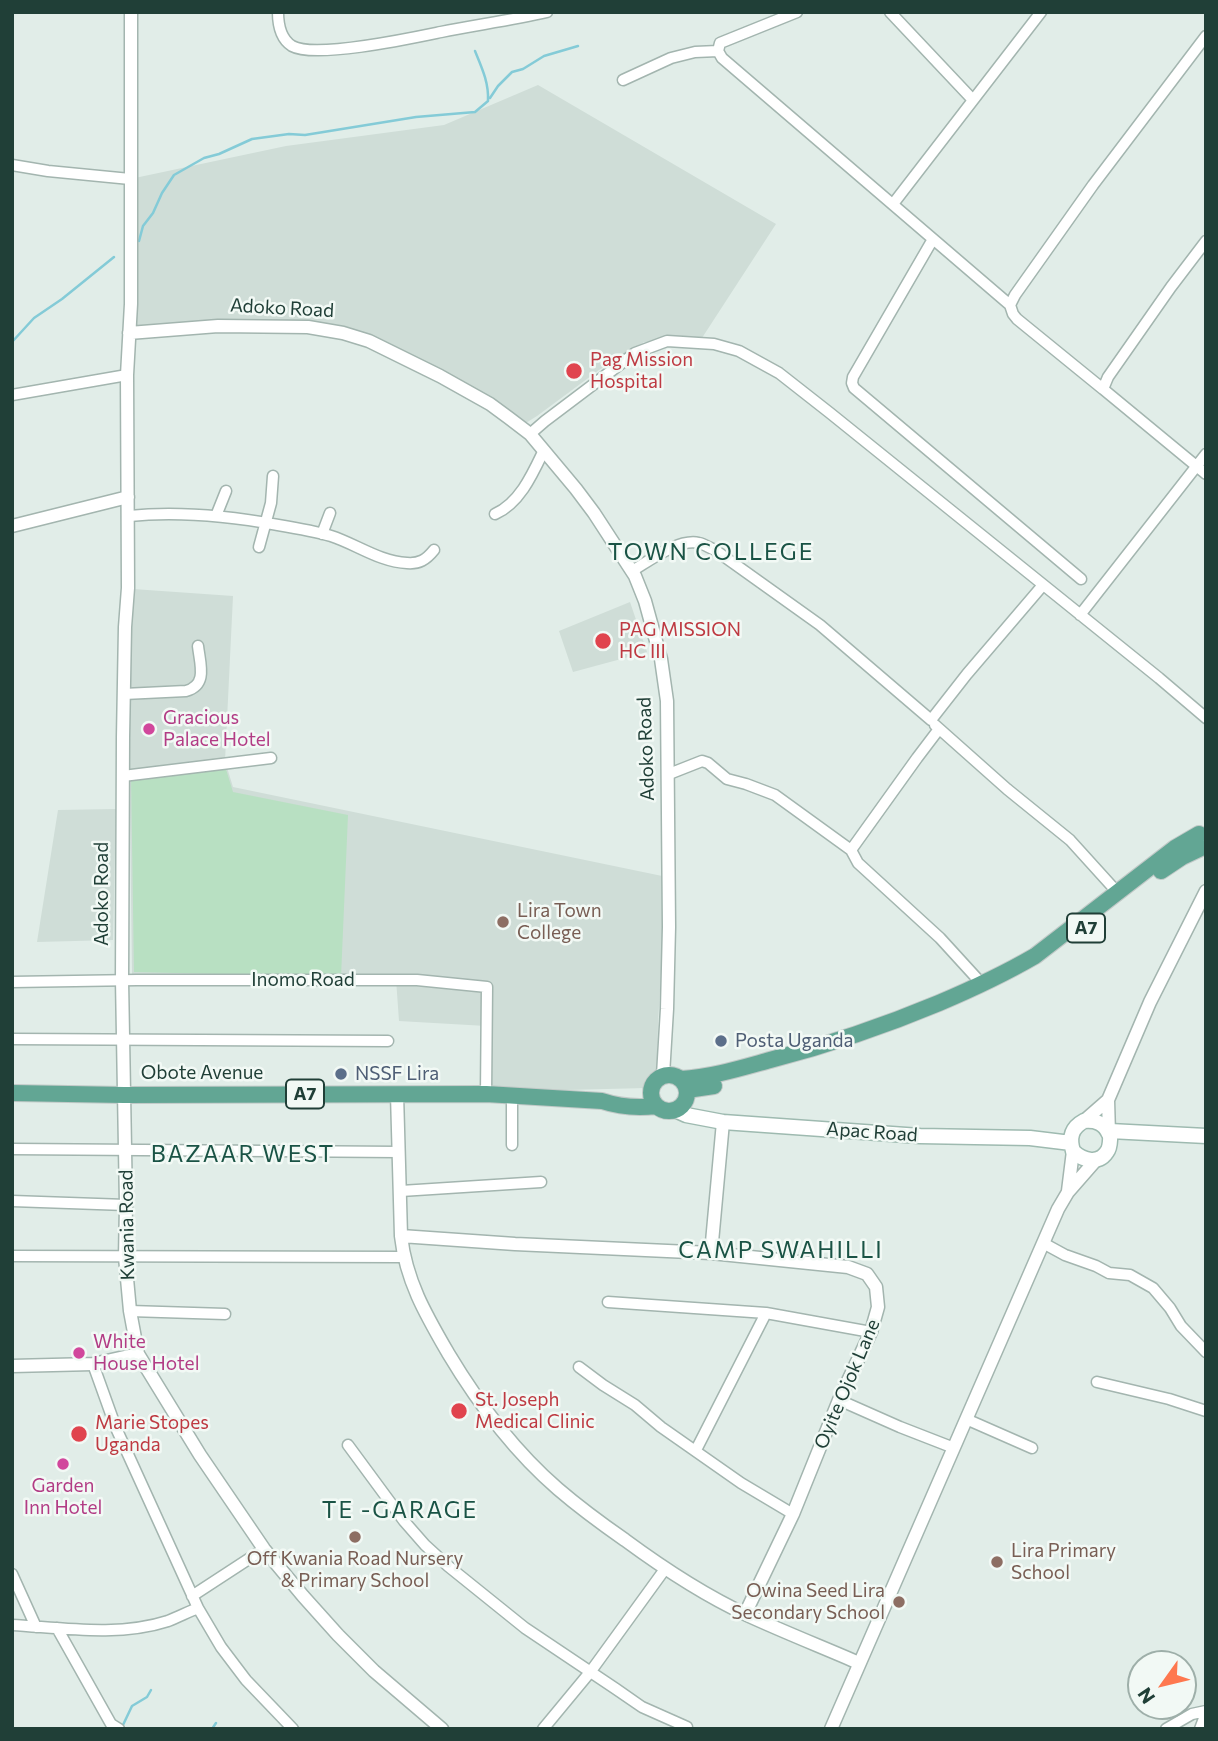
<!DOCTYPE html>
<html>
<head>
<meta charset="utf-8">
<style>
  body { margin:0 }
  #map { position:relative; width:1218px; height:1741px; overflow:hidden; background:#e1ede8; font-family:Commissioner,sans-serif }
  canvas { display:block }
  .frame { position:absolute; inset:0; border:14px solid #203f37; pointer-events:none }
  .north { position:absolute; left:1127px; top:1650px; width:70px; height:70px; box-sizing:border-box; background:#f2f9f5; border:2px solid #9eafa9; border-radius:50%; rotate:236deg; font-size:19px; font-weight:700; line-height:28px; text-align:center; color:#203f37 }
  .north::after { content:''; display:block; margin:auto; width:24px; height:32px; background:#fe784f; clip-path:polygon(50% 0,100% 100%,50% 72%,0 100%) }
</style>
</head>
<body>
<div id="map">
<canvas width="1218" height="1741"></canvas>
<div class="frame"></div>
<div class="north">N</div>
</div>
<script>
const c = document.querySelector('canvas').getContext('2d');
c.lineJoin = 'round';
function paint(path, color) { c.fillStyle = color; c.fill(path, 'evenodd'); }
function trace(path, color, width, dash) { c.strokeStyle = color; c.lineWidth = width; c.lineCap = dash ? 'butt' : 'round'; c.setLineDash(dash || []); c.stroke(path); }
function drawText(font, color, halo, rows, align = 'center') {
  c.font = font + ' Commissioner,sans-serif'; c.lineWidth = 5; c.setLineDash([]); c.textBaseline = 'middle'; c.strokeStyle = halo; c.fillStyle = color; for (const [text, x, y, turn = 0] of rows) {
    c.save(); c.translate(x, y); c.rotate((+turn || 0) * Math.PI / 180); c.textAlign = isNaN(turn) ? turn : align; if (halo) c.strokeText(text, 0, 0); c.fillText(text, 0, 0); c.restore();
  }
}
paint(new Path2D(`
  M 538,85 L 776,224 L 700,341 L 644,342 L 599,370 L 537,416 L 521,426 L 439,377 L 343,335 L 269,330 L 132,334 L 130,179 L 286,146 L 444,125 Z
  M 133,589 L 233,596 L 225,761 L 233,787 L 667,877 L 658,1022 L 657,1080 L 646,1088 L 488,1092 L 486,1026 L 399,1021 L 396,979 L 132,974 L 129,736 Z
  M 630,602 L 647,652 L 573,672 L 559,631 Z
  M 116,809 L 113,940 L 37,942 L 58,810 Z`), '#cfddd7');
paint(new Path2D(`
  M 225,766 L 233,792 L 348,815 L 341,977 L 134,972 L 131,777 Z`), '#b8e0c2');
trace(new Path2D(`
  M 490,98 L 498,86 L 512,72 L 523,69 L 544,56 L 578,46
  M 139,241 L 143,226 L 153,213 L 162,193 L 174,175 L 204,158 L 219,154 L 252,139 L 289,134 L 305,135 L 416,117 L 475,112 L 488,101 C 489,83 482,68 475,51
  M 12,342 L 34,318 L 62,299 L 114,257
  M 123,1725 L 132,1706 L 147,1697 L 151,1690
  M 212,1729 L 216,1723`), '#84cbd7', 2.5);
const minor = new Path2D(`
  M 278,12 C 278,24 281,39 292,46 C 315,59 412,38 441,32 C 476,25 512,20 547,12
  M 797,12 L 720,43 L 718,51 L 722,58 L 1010,305
  M 890,12 L 973,100
  M 623,80 L 671,58 L 695,52 L 718,51
  M 12,165 L 48,171 L 130,179
  M 893,204 L 1041,12
  M 933,239 L 853,377 L 852,383 L 854,388 L 1081,579
  M 1206,241 L 1171,287 L 1108,377 L 1103,389 L 1206,474
  M 1103,389 L 1017,319 L 1013,314 L 1010,305 L 1015,295 L 1093,185 L 1206,36
  M 12,395 L 127,375
  M 530,434 L 545,421 L 635,353 L 667,341 L 714,344 L 739,351 L 779,373 L 830,413 L 1159,678 L 1206,718
  M 495,514 C 520,503 533,473 544,450
  M 129,516 C 178,511 229,516 278,525 C 296,528 314,531 331,536 C 356,544 380,562 407,563 C 419,564 426,560 434,550
  M 216,516 L 226,491
  M 322,534 L 330,513
  M 259,547 L 271,503 L 273,476
  M 632,571 C 649,561 679,538 699,543 C 704,544 710,548 715,550 L 820,625 L 931,720 L 967,674 L 1043,585
  M 1080,615 L 1206,454
  M 124,694 L 186,691 C 208,685 200,664 198,646
  M 935,725 L 1007,789 L 1070,840 L 1118,893
  M 939,729 L 917,758 L 851,850 L 858,863 L 940,938 L 982,984
  M 669,774 L 702,761 L 708,763 L 727,779 L 746,784 L 775,795 L 851,850
  M 123,776 L 271,758
  M 12,982 L 137,980 L 417,980 L 487,987 L 486,1094
  M 12,1039 L 388,1041
  M 512,1094 L 512,1145
  M 12,1149 L 399,1152
  M 401,1191 L 541,1182
  M 12,1201 L 126,1205
  M 1043,1243 L 1065,1255 L 1096,1266 L 1109,1273 L 1130,1275 L 1153,1288 L 1170,1308 L 1181,1326 L 1206,1352
  M 12,1256 L 403,1257
  M 608,1302 L 766,1313 L 871,1332
  M 130,1311 L 225,1314
  M 93,1364 L 116,1428 L 198,1608 L 221,1647 L 246,1680 L 293,1729
  M 579,1367 L 603,1385 L 635,1405 L 661,1427 L 741,1483 L 793,1514
  M 1097,1382 L 1169,1399 L 1206,1411
  M 839,1400 L 900,1427 L 954,1448
  M 966,1419 L 1032,1448
  M 348,1445 L 404,1521 L 425,1545 L 448,1566 L 525,1628 L 616,1689 L 642,1707 L 687,1727
  M 696,1450 L 766,1313
  M 12,1574 L 36,1627
  M 192,1596 L 264,1549
  M 12,1625 C 63,1628 119,1637 168,1621 C 178,1617 188,1612 198,1608
  M 57,1628 L 111,1724 L 119,1729
  M 543,1729 L 591,1671 L 665,1569
  M 1166,1729 L 1192,1714 L 1206,1711
  M 1200,1729 L 1206,1713`);
const tertiary = new Path2D(`
  M 131,12 L 131,304 L 127,375 L 128,588 L 125,627 L 123,737 L 122,980 L 126,1205 L 125,1257 L 130,1311 L 138,1354 L 200,1455 L 264,1549 L 303,1596 L 338,1635 L 374,1671 L 442,1729
  M 129,333 L 218,326 L 308,327 L 343,333 L 369,341 L 440,376 L 490,404 L 509,418 L 530,434 L 576,489 L 594,513 L 635,576 L 645,601 L 661,659 L 667,701 L 669,927 L 667,1009 L 663,1075
  M 12,526 L 128,497
  M 397,1094 L 401,1236 C 406,1281 426,1315 448,1353 C 478,1403 514,1451 558,1489 C 579,1507 602,1524 625,1540 C 663,1568 704,1595 747,1615 C 784,1632 822,1647 859,1663
  M 1084,1121 L 1108,1100
  M 1109,1134 L 1108,1100 L 1150,1002 L 1206,891
  M 1068,1191 L 1073,1151
  M 401,1236 L 515,1244 L 711,1253 L 848,1267 L 867,1274 L 876,1287 L 878,1307 L 871,1332 L 839,1400 L 793,1514 L 745,1614
  M 711,1253 L 723,1122
  M 12,1366 L 93,1364 L 138,1354
  M 831,1729 L 1058,1209 L 1068,1192 L 1096,1160`);
const secondary = new Path2D(`
  M 675,1110 L 686,1115 L 723,1122 L 920,1136 L 1030,1138 L 1071,1143
  M 1084,1121 C 1096,1120 1104,1123 1109,1134 L 1110,1131 C 1110,1137 1111,1144 1108,1150 C 1100,1165 1083,1161 1073,1151 C 1069,1138 1071,1128 1084,1121 Z
  M 1110,1131 L 1206,1136`);
const primary = new Path2D(`
  M 1161,871 L 1182,857 L 1201,848
  M651 1093a18 18 0 1 1 36 0a18 18 0 1 1-36 0Z
  M 681,1079 C 712,1077 741,1068 770,1060 C 828,1045 884,1026 939,1003 C 972,989 1004,974 1035,956 L 1175,848 L 1199,834
  M 687,1090 L 714,1086
  M 12,1093 L 124,1095 L 486,1094 L 602,1101 C 620,1107 638,1108 656,1106`);
trace(minor, '#a3b5af', 13);
trace(tertiary, '#a3b5af', 15);
trace(secondary, '#9ebab0', 17);
trace(primary, '#c1c9c7', 18);
trace(minor, '#fff', 10);
trace(tertiary, '#fff', 12);
trace(secondary, '#fff', 14);
trace(primary, '#62a694', 16);
for (const [x, y, r, color] of [
  [574,371,9,"#e0444e"],
  [603,641,9,"#e0444e"],
  [149,729,7,"#d1479c"],
  [503,922,7,"#8d6e63"],
  [721,1041,7,"#5c6f8a"],
  [341,1074,7,"#5c6f8a"],
  [79,1353,7,"#d1479c"],
  [459,1411,9,"#e0444e"],
  [79,1434,9,"#e0444e"],
  [63,1464,7,"#d1479c"],
  [355,1537,7,"#8d6e63"],
  [997,1562,7,"#8d6e63"],
  [899,1602,7,"#8d6e63"]
]) { const dot = new Path2D(); dot.arc(x, y, r, 0, 2 * Math.PI); c.fillStyle = color; c.fill(dot); trace(dot, '#f2f9f5', 2.5); }
for (const [x, y, w] of [
  [1086,928,38],
  [305,1094,38]
]) { const box = new Path2D(); box.roundRect(x - w / 2, y - 14.5, w, 29, 5); c.fillStyle = '#f2f9f5'; c.fill(box); trace(box, '#203f37', 2); }
drawText('bold 18px', '#203f37', null, [
  ["A7",1086,928],
  ["A7",305,1094]
]);
drawText('19px', '#203f37', '#f2f9f5', [
  ["Adoko Road",282,308,3],
  ["Adoko Road",646,749,-92],
  ["Adoko Road",102,894,-90],
  ["Inomo Road",303,980],
  ["Obote Avenue",202,1073],
  ["Apac Road",872,1132,4],
  ["Kwania Road",127,1225,-91],
  ["Oyite Ojok Lane",847,1384,-67]
]);
drawText('19px', '#be3a42', '#f2f9f5', [
  ["Pag Mission",590,360],
  ["Hospital",590,382],
  ["PAG MISSION",619,630],
  ["HC III",619,652],
  ["St. Joseph",475,1400],
  ["Medical Clinic",475,1422],
  ["Marie Stopes",95,1423],
  ["Uganda",95,1445]
], 'left');
drawText('19px', '#b23c85', '#f2f9f5', [
  ["Gracious",163,718],
  ["Palace Hotel",163,740],
  ["White",93,1342],
  ["House Hotel",93,1364],
  ["Garden",63,1486,"center"],
  ["Inn Hotel",63,1508,"center"]
], 'left');
drawText('19px', '#785e54', '#f2f9f5', [
  ["Lira Town",517,911],
  ["College",517,933],
  ["Lira Primary",1011,1551],
  ["School",1011,1573],
  ["Off Kwania Road Nursery",355,1559,"center"],
  ["& Primary School",355,1581,"center"],
  ["Owina Seed Lira",885,1591,"right"],
  ["Secondary School",885,1613,"right"]
], 'left');
drawText('19px', '#4e5e75', '#f2f9f5', [
  ["Posta Uganda",735,1041],
  ["NSSF Lira",355,1074]
], 'left');
c.letterSpacing = '2px';
drawText('23px', '#1a5345', '#f2f9f5', [
  ["TOWN COLLEGE",711,552],
  ["BAZAAR WEST",243,1154],
  ["CAMP SWAHILLI",781,1250],
  ["TE -GARAGE",400,1510]
]);
c.letterSpacing = '0px';
</script>
</body>
</html>
